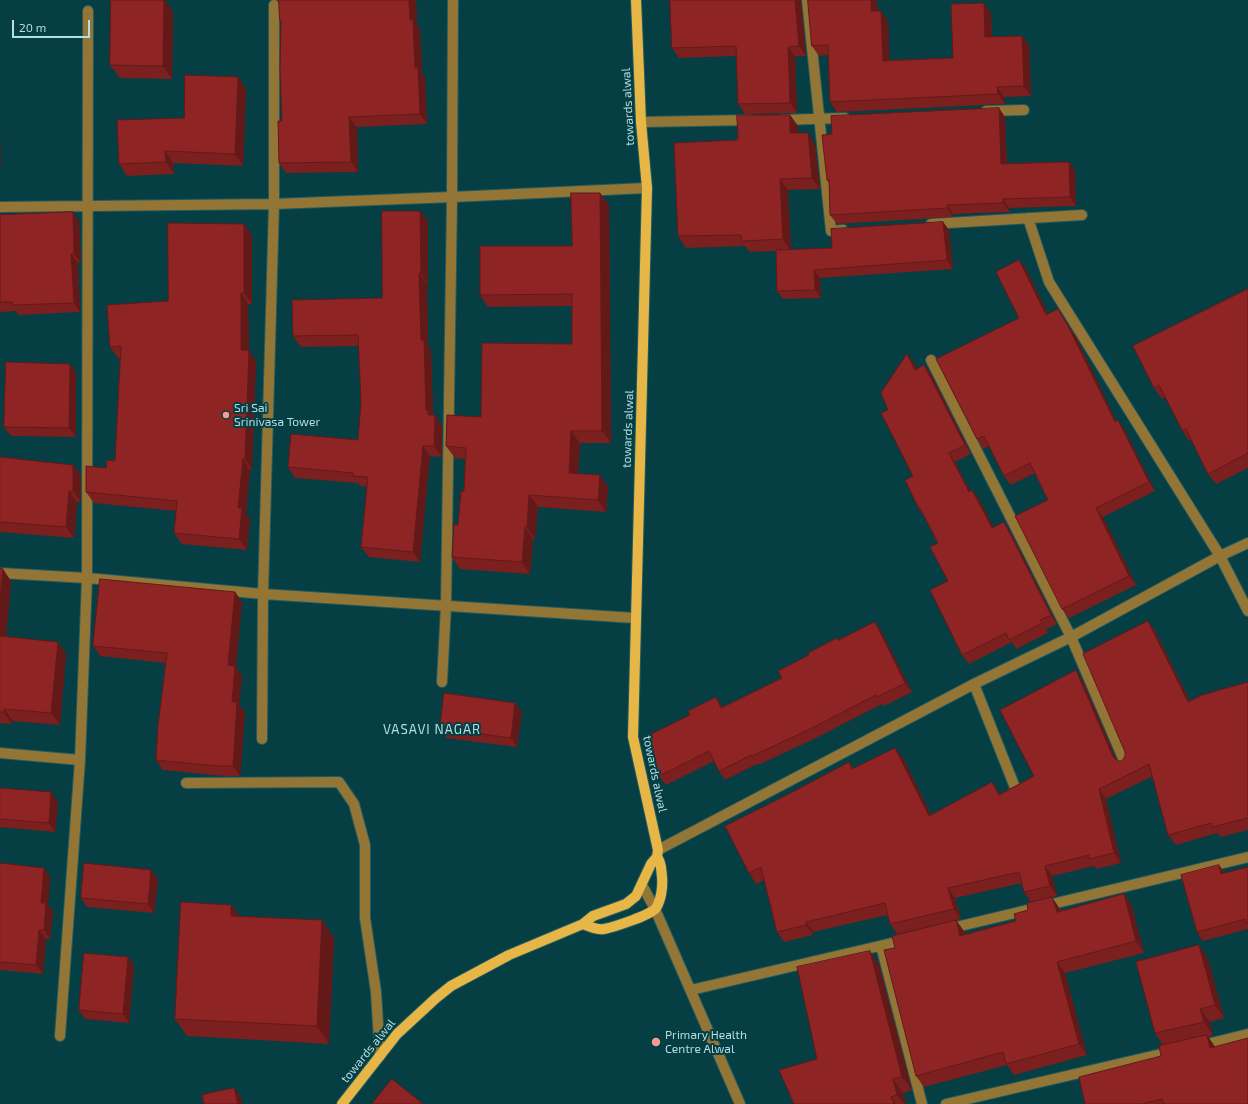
<!DOCTYPE html>
<html>
<head>
<meta charset="utf-8">
<style>
  body { margin:0 }
  #map { position:relative; width:1248px; height:1104px; overflow:hidden; background:#053e43; font-family:"Exo 2",sans-serif }
  canvas { display:block }
  .scale { position:absolute; left:12px; top:20px; width:78px; height:18px; box-sizing:border-box; border:2px solid #b4dee4; border-top:0; padding-left:5px; font-size:12px; line-height:14px; white-space:nowrap; color:#b4dee4; -webkit-text-stroke:3px #053e43; paint-order:stroke }
</style>
</head>
<body>
<div id="map">
<canvas width="1248" height="1104"></canvas>
<div class="scale">20 m</div>
</div>
<script>
const c = document.querySelector('canvas').getContext('2d');
c.lineJoin = 'round';
function trace(path, color, width, dash) { c.strokeStyle = color; c.lineWidth = width; c.lineCap = dash ? 'butt' : 'round'; c.setLineDash(dash || []); c.stroke(path); }
function paint(path, color) { c.fillStyle = color; c.fill(path, 'evenodd'); }
function drawText(font, color, halo, rows, align = 'center') {
  c.font = font + ' "Exo 2",sans-serif'; c.lineWidth = 4; c.setLineDash([]); c.textBaseline = 'middle'; c.strokeStyle = halo; c.fillStyle = color; for (const [text, x, y, turn = 0] of rows) {
    c.save(); c.translate(x, y); c.rotate((+turn || 0) * Math.PI / 180); c.textAlign = isNaN(turn) ? turn : align; if (halo) c.strokeText(text, 0, 0); c.fillText(text, 0, 0); c.restore();
  }
}
const minor = new Path2D(`
  M 807,0 L 831,231 L 843,230
  M 986,111 L 1024,110
  M 781,120 L 845,118
  M 641,122 L 751,120
  M 0,207 L 274,204 L 452,197 L 647,188
  M 1028,218 L 1049,282 L 1220,556 L 1248,611
  M 931,224 L 1082,215
  M 931,360 L 1071,637 L 1126,765
  M 0,573 L 87,578 L 263,594 L 635,618
  M 442,682 L 446,606 L 452,197 L 453,0
  M 974,684 L 1016,790
  M 262,739 L 263,594 L 274,204 L 274,5
  M 0,753 L 80,760
  M 186,783 L 339,782 L 354,804 L 365,845 L 365,918 L 376,992 L 380,1056
  M 658,850 L 974,684 L 1071,637 L 1220,556 L 1248,543
  M 642,885 L 655,909 L 740,1104
  M 948,929 L 1248,857
  M 881,946 L 922,1104
  M 691,990 L 905,940
  M 60,1036 L 80,760 L 87,578 L 88,11
  M 1199,1046 L 1248,1034
  M 946,1104 L 1174,1051`);
const major = new Path2D(`
  M 583,924 C 590,927 597,930 604,929 C 614,927 651,915 656,908 C 661,900 663,887 662,877 C 661,870 662,863 657,857
  M 342,1104 L 397,1034 L 436,998 L 451,986 L 509,955 L 583,924 L 593,916 L 626,904 L 636,896 L 651,864 L 657,857 L 658,850 L 633,737 L 647,188 L 641,122 L 636,0`);
trace(minor, '#245b60', 12);
trace(major, '#245b60', 12);
trace(minor, '#937635', 10);
trace(major, '#e6b747', 10);
paint(new Path2D(`
  M 111,0 L 165,0 L 173,12 L 172,79 L 120,78 L 110,65 Z
  M 279,0 L 416,0 L 417,25 L 420,30 L 422,73 L 425,78 L 427,124 L 357,127 L 358,172 L 286,173 L 279,163 L 282,121 L 281,21 L 280,20 Z
  M 808,0 L 877,0 L 878,11 L 888,21 L 889,60 L 953,58 L 991,13 L 992,36 L 1029,45 L 1031,96 L 1004,97 L 1005,104 L 837,112 L 830,102 L 828,55 L 819,56 L 812,46 Z
  M 801,1 L 806,56 L 795,56 L 797,113 L 745,114 L 738,104 L 736,56 L 679,58 L 672,48 Z
  M 238,77 L 246,89 L 243,166 L 173,163 L 174,174 L 127,176 L 119,164 L 184,118 Z
  M 790,115 L 798,126 L 798,133 L 815,144 L 820,189 L 788,190 L 791,250 L 832,248 L 943,222 L 949,230 L 953,269 L 820,278 L 821,298 L 783,299 L 777,291 L 776,251 L 750,252 L 745,246 L 686,248 L 678,236 L 738,138 Z
  M 1005,117 L 1007,163 L 1069,162 L 1075,171 L 1076,206 L 1009,208 L 1010,212 L 953,214 L 953,217 L 837,224 L 830,215 L 829,183 L 827,180 L 832,134 Z
  M 600,193 L 609,205 L 611,443 L 580,443 L 578,473 L 608,487 L 606,512 L 538,507 L 535,539 L 533,539 L 530,574 L 460,569 L 452,557 L 458,525 L 464,491 L 465,459 L 455,458 L 446,446 L 481,417 L 572,344 L 572,306 L 488,307 L 480,295 L 572,246 Z
  M 0,215 L 79,221 L 81,263 L 78,263 L 80,312 L 19,315 L 16,311 L 0,312 Z
  M 428,221 L 428,284 L 427,284 L 428,346 L 431,351 L 433,415 L 435,415 L 442,426 L 442,457 L 430,456 L 420,562 L 369,557 L 361,547 L 367,487 L 361,486 L 358,483 L 295,478 L 288,467 L 358,440 L 361,402 L 359,346 L 301,347 L 293,336 L 382,298 Z
  M 252,235 L 252,304 L 248,304 L 249,351 L 256,361 L 252,470 L 250,470 L 246,514 L 250,519 L 247,550 L 182,544 L 174,533 L 176,511 L 94,503 L 86,492 L 106,468 L 115,461 L 120,358 L 118,358 L 110,347 Z
  M 1019,260 L 1026,269 L 1048,314 L 1058,309 L 1076,337 L 1116,421 L 1124,429 L 1155,491 L 1103,517 L 1136,585 L 1069,618 L 1062,609 L 1048,500 L 1035,473 L 1011,485 L 1004,476 L 989,446 L 983,449 L 977,439 L 1019,318 Z
  M 1248,289 L 1248,468 L 1216,484 L 1208,474 L 1191,440 L 1189,441 L 1182,430 L 1165,397 L 1162,399 L 1154,388 Z
  M 914,363 L 917,369 L 924,365 L 931,374 L 971,454 L 955,462 L 970,491 L 979,499 L 993,527 L 1010,531 L 1057,624 L 1046,629 L 1048,633 L 1016,649 L 1012,642 L 969,664 L 962,655 L 948,581 L 938,543 L 924,516 L 919,509 L 913,476 L 888,410 Z
  M 70,364 L 76,373 L 76,437 L 11,436 L 4,427 Z
  M 0,457 L 73,465 L 81,475 L 81,502 L 77,502 L 74,538 L 0,532 Z
  M 0,568 L 11,581 L 6,637 L 58,642 L 66,654 L 60,725 L 13,721 L 12,724 L 0,723 Z
  M 235,592 L 242,602 L 236,667 L 242,676 L 239,705 L 245,713 L 240,776 L 224,776 L 163,770 L 156,760 L 165,663 L 100,656 L 93,646 Z
  M 1148,621 L 1155,631 L 1190,701 L 1248,682 L 1248,830 L 1220,837 L 1217,833 L 1176,845 L 1168,835 L 1153,776 L 1106,799 L 1121,863 L 1096,869 L 1094,866 L 1052,876 L 1057,896 L 1031,902 L 1024,892 L 1022,883 L 955,898 L 961,919 L 897,934 L 890,924 L 887,915 L 813,932 L 813,935 L 784,942 L 777,932 L 764,880 L 756,884 L 749,873 L 787,795 L 849,762 L 854,769 L 903,758 L 931,815 L 1000,794 L 1034,776 L 1083,681 L 1117,761 L 1122,761 L 1125,756 Z
  M 875,622 L 881,631 L 912,692 L 884,706 L 882,704 L 814,739 L 758,765 L 757,764 L 725,780 L 719,771 L 714,761 L 666,785 L 659,776 L 723,707 L 782,678 L 838,640 Z
  M 515,703 L 522,712 L 517,747 L 446,738 L 440,728 Z
  M 0,788 L 58,802 L 55,832 L 0,827 Z
  M 0,863 L 50,877 L 48,905 L 53,912 L 50,939 L 46,939 L 43,974 L 0,970 Z
  M 1219,865 L 1225,873 L 1248,867 L 1248,929 L 1203,941 L 1197,932 Z
  M 158,879 L 154,913 L 87,907 L 81,898 Z
  M 1124,894 L 1132,906 L 1144,953 L 1065,973 L 1087,1055 L 1014,1075 L 1007,1065 L 924,1087 L 916,1076 L 964,931 L 965,934 L 1060,909 L 1061,911 Z
  M 231,905 L 239,916 L 322,920 L 334,938 L 329,1044 L 187,1036 L 175,1019 Z
  M 128,957 L 134,966 L 129,1023 L 85,1019 L 79,1010 Z
  M 1208,959 L 1224,1018 L 1210,1022 L 1213,1035 L 1208,1037 L 1248,1104 L 1085,1104 L 1161,1056 L 1163,1045 L 1155,1033 Z
  M 879,964 L 912,1090 L 903,1093 L 906,1104 L 794,1104 L 817,1059 Z`), '#7b1f1f');
paint(new Path2D(`
  M 164,0 L 165,0 L 173,12 L 172,79 L 163,66 Z
  M 409,0 L 416,0 L 417,25 L 420,30 L 422,73 L 425,78 L 427,124 L 420,114 L 410,20 Z
  M 795,0 L 801,0 L 806,56 L 799,46 Z
  M 871,0 L 877,0 L 878,21 L 871,11 Z
  M 984,3 L 991,13 L 992,46 L 985,37 Z
  M 881,11 L 888,21 L 890,70 L 883,61 Z
  M 1022,36 L 1029,45 L 1031,96 L 1024,86 Z
  M 788,47 L 795,56 L 797,113 L 790,103 Z
  M 238,77 L 246,89 L 243,166 L 235,154 Z
  M 997,87 L 1004,97 L 1005,104 L 998,94 Z
  M 999,108 L 1005,117 L 1007,173 L 1001,164 Z
  M 790,115 L 798,126 L 798,145 L 790,133 Z
  M 349,117 L 357,127 L 358,172 L 351,162 Z
  M 0,131 L 1,166 L 0,164 Z
  M 808,133 L 815,144 L 820,189 L 812,178 Z
  M 165,151 L 173,163 L 174,174 L 166,162 Z
  M 1069,162 L 1075,171 L 1076,206 L 1070,197 Z
  M 780,179 L 788,190 L 791,251 L 783,239 Z
  M 600,193 L 609,205 L 611,443 L 602,431 Z
  M 1003,199 L 1009,208 L 1010,212 L 1003,203 Z
  M 947,205 L 953,214 L 953,217 L 947,208 Z
  M 420,211 L 428,221 L 428,284 L 421,273 Z
  M 73,212 L 79,221 L 81,263 L 74,254 Z
  M 943,222 L 949,230 L 953,269 L 947,260 Z
  M 244,224 L 252,235 L 252,304 L 244,293 Z
  M 71,254 L 78,263 L 80,312 L 74,303 Z
  M 1019,260 L 1026,269 L 1053,324 L 1046,315 Z
  M 814,270 L 820,278 L 821,298 L 815,290 Z
  M 419,273 L 427,284 L 428,346 L 431,351 L 433,417 L 435,415 L 442,426 L 442,457 L 434,446 L 426,410 L 421,340 Z
  M 241,293 L 248,304 L 249,351 L 256,361 L 252,470 L 245,459 L 241,350 Z
  M 1058,309 L 1076,337 L 1121,431 L 1115,422 Z
  M 907,354 L 914,363 L 922,379 L 915,370 Z
  M 70,364 L 76,373 L 76,437 L 69,428 Z
  M 924,365 L 931,374 L 971,454 L 965,445 Z
  M 1118,420 L 1124,429 L 1155,491 L 1149,482 Z
  M 571,431 L 580,443 L 577,485 L 569,473 Z
  M 423,446 L 430,456 L 420,562 L 413,552 Z
  M 949,453 L 955,462 L 975,501 L 969,492 Z
  M 243,459 L 250,470 L 246,514 L 250,519 L 247,550 L 239,539 L 238,508 Z
  M 73,465 L 81,475 L 81,502 L 73,491 Z
  M 600,475 L 608,487 L 606,512 L 598,500 Z
  M 972,490 L 979,499 L 998,537 L 992,528 Z
  M 69,491 L 77,502 L 74,538 L 66,527 Z
  M 529,495 L 538,507 L 535,539 L 527,527 Z
  M 1096,508 L 1103,517 L 1136,585 L 1129,576 Z
  M 1004,522 L 1010,531 L 1057,624 L 1051,615 Z
  M 525,527 L 533,539 L 530,574 L 522,562 Z
  M 3,569 L 11,581 L 5,648 L 0,640 L 0,600 Z
  M 235,592 L 242,602 L 236,667 L 242,676 L 239,705 L 245,713 L 240,776 L 233,766 L 228,665 Z
  M 1148,621 L 1155,631 L 1195,712 L 1188,702 Z
  M 875,622 L 881,631 L 912,692 L 905,683 Z
  M 58,642 L 66,654 L 60,725 L 51,713 Z
  M 1076,670 L 1083,681 L 1120,768 L 1113,757 Z
  M 716,697 L 722,706 L 728,717 L 721,708 Z
  M 515,703 L 522,712 L 517,747 L 511,738 Z
  M 4,709 L 13,721 L 12,724 L 4,712 Z
  M 895,748 L 903,758 L 936,826 L 929,816 Z
  M 992,782 L 999,793 L 1006,805 L 999,795 Z
  M 1099,789 L 1106,799 L 1121,863 L 1114,853 Z
  M 51,792 L 58,802 L 55,832 L 49,823 Z
  M 1219,865 L 1225,874 L 1221,874 Z
  M 1045,866 L 1052,876 L 1057,896 L 1050,886 Z
  M 44,868 L 50,877 L 48,905 L 53,912 L 50,939 L 44,930 L 41,903 Z
  M 151,870 L 158,879 L 154,913 L 148,904 Z
  M 948,888 L 955,898 L 961,919 L 954,909 Z
  M 1124,894 L 1132,906 L 1144,953 L 1136,941 Z
  M 1052,897 L 1060,909 L 1065,924 L 1057,912 Z
  M 231,905 L 244,922 L 231,916 Z
  M 322,920 L 334,938 L 329,1044 L 317,1026 Z
  M 956,920 L 964,931 L 968,947 L 960,936 Z
  M 806,922 L 813,932 L 813,935 L 806,925 Z
  M 39,930 L 46,939 L 43,974 L 36,965 Z
  M 1199,945 L 1208,959 L 1224,1018 L 1215,1005 Z
  M 870,951 L 879,964 L 912,1090 L 902,1077 Z
  M 128,957 L 134,966 L 129,1023 L 123,1014 Z
  M 1057,962 L 1065,973 L 1087,1055 L 1079,1044 Z
  M 1200,1009 L 1210,1022 L 1213,1035 L 1204,1022 Z
  M 1207,1035 L 1216,1048 L 1210,1048 Z
  M 893,1079 L 903,1093 L 906,1104 L 904,1104 L 897,1095 Z
  M 234,1088 L 241,1097 L 242,1104 L 238,1104 Z
  M 891,1097 L 896,1104 L 894,1104 Z`), '#641919');
const building = new Path2D(`
  M 111,0 L 164,0 L 163,66 L 110,65 Z
  M 279,0 L 409,0 L 410,20 L 413,20 L 415,68 L 418,68 L 420,114 L 349,117 L 351,162 L 279,163 L 278,121 L 282,121 L 280,70 L 281,20 L 280,20 Z
  M 670,0 L 795,0 L 799,46 L 788,47 L 790,103 L 738,104 L 736,46 L 672,48 Z
  M 808,0 L 871,0 L 871,11 L 881,11 L 883,61 L 953,58 L 951,4 L 984,3 L 985,37 L 1022,36 L 1024,86 L 997,87 L 998,94 L 830,102 L 828,45 L 812,46 Z
  M 185,75 L 238,77 L 235,154 L 165,151 L 166,162 L 119,164 L 117,120 L 184,118 Z
  M 999,108 L 1001,164 L 1069,162 L 1070,197 L 1003,199 L 1003,203 L 947,205 L 947,208 L 830,215 L 829,180 L 827,180 L 822,135 L 832,134 L 831,116 Z
  M 737,115 L 790,115 L 790,133 L 808,133 L 812,178 L 780,179 L 783,239 L 742,241 L 741,235 L 678,236 L 674,143 L 737,140 L 737,138 L 738,138 Z
  M 571,193 L 600,193 L 602,431 L 571,431 L 569,473 L 600,475 L 598,500 L 529,495 L 527,527 L 525,527 L 522,562 L 452,557 L 454,524 L 458,525 L 461,491 L 464,491 L 466,448 L 446,446 L 447,415 L 481,417 L 482,343 L 572,344 L 572,294 L 480,295 L 480,246 L 572,246 Z
  M 382,211 L 420,211 L 421,273 L 419,273 L 421,340 L 424,340 L 426,410 L 428,410 L 428,415 L 435,415 L 434,446 L 423,446 L 413,552 L 361,547 L 368,477 L 353,476 L 353,473 L 288,467 L 291,434 L 358,440 L 361,402 L 358,335 L 293,336 L 292,300 L 382,298 Z
  M 73,212 L 74,254 L 71,254 L 74,303 L 13,305 L 12,302 L 0,302 L 0,215 Z
  M 943,222 L 947,260 L 814,270 L 815,290 L 777,291 L 776,250 L 832,248 L 831,229 Z
  M 168,223 L 244,224 L 244,293 L 241,293 L 241,350 L 249,350 L 245,459 L 243,459 L 238,508 L 242,508 L 239,539 L 174,533 L 177,501 L 86,492 L 86,466 L 106,468 L 107,460 L 115,461 L 121,346 L 110,347 L 107,305 L 168,301 Z
  M 1019,260 L 1046,315 L 1058,309 L 1069,328 L 1115,422 L 1118,420 L 1149,482 L 1096,508 L 1129,576 L 1062,609 L 1015,516 L 1048,500 L 1030,463 L 1004,476 L 984,436 L 977,439 L 936,359 L 1019,318 L 996,272 Z
  M 1248,289 L 1248,453 L 1208,474 L 1186,429 L 1182,430 L 1159,385 L 1154,388 L 1133,346 Z
  M 907,354 L 915,370 L 924,365 L 965,445 L 949,453 L 969,492 L 972,490 L 992,528 L 1004,522 L 1051,615 L 1040,620 L 1042,623 L 1009,640 L 1006,633 L 962,655 L 930,590 L 948,581 L 930,547 L 938,543 L 920,508 L 919,509 L 905,480 L 913,476 L 881,413 L 888,410 L 881,393 Z
  M 6,362 L 70,364 L 69,428 L 4,427 Z
  M 0,457 L 73,465 L 73,491 L 69,491 L 66,527 L 0,522 Z
  M 0,568 L 3,569 L 0,600 Z
  M 100,579 L 235,592 L 228,665 L 235,666 L 232,702 L 237,702 L 233,766 L 217,766 L 156,760 L 158,726 L 167,653 L 93,646 Z
  M 1148,621 L 1188,702 L 1202,695 L 1248,682 L 1248,818 L 1212,827 L 1211,823 L 1168,835 L 1149,764 L 1099,789 L 1114,853 L 1089,859 L 1089,855 L 1045,866 L 1050,886 L 1024,892 L 1019,872 L 948,888 L 954,909 L 890,924 L 885,903 L 806,922 L 806,925 L 777,932 L 761,867 L 749,873 L 725,826 L 787,795 L 849,762 L 852,769 L 895,748 L 929,816 L 992,782 L 999,795 L 1034,776 L 1000,710 L 1076,670 L 1113,757 L 1118,761 L 1122,761 L 1125,756 L 1125,752 L 1083,654 Z
  M 875,622 L 905,683 L 877,697 L 876,695 L 808,730 L 752,756 L 751,755 L 719,771 L 709,751 L 659,776 L 641,739 L 690,715 L 688,711 L 716,697 L 721,708 L 782,678 L 778,671 L 809,655 L 808,653 L 837,638 L 838,640 Z
  M 0,636 L 58,642 L 51,713 L 4,709 L 4,712 L 0,712 Z
  M 444,693 L 515,703 L 511,738 L 440,728 Z
  M 0,788 L 51,792 L 49,823 L 0,819 Z
  M 0,863 L 44,868 L 41,903 L 46,903 L 44,930 L 39,930 L 36,965 L 0,962 Z
  M 84,863 L 151,870 L 148,904 L 81,898 Z
  M 1219,865 L 1221,874 L 1248,867 L 1248,922 L 1246,923 L 1245,919 L 1197,932 L 1181,875 Z
  M 1124,894 L 1136,941 L 1057,962 L 1079,1044 L 1006,1064 L 1003,1052 L 916,1076 L 884,950 L 895,948 L 892,936 L 956,920 L 960,936 L 1016,921 L 1014,914 L 1028,910 L 1027,903 L 1052,897 L 1057,912 Z
  M 181,902 L 231,905 L 231,916 L 322,920 L 317,1026 L 175,1019 Z
  M 1199,945 L 1215,1005 L 1200,1009 L 1204,1022 L 1155,1033 L 1136,962 Z
  M 870,951 L 902,1077 L 893,1079 L 897,1095 L 891,1097 L 894,1104 L 794,1104 L 779,1070 L 817,1059 L 797,967 Z
  M 84,953 L 128,957 L 123,1014 L 79,1010 Z
  M 1207,1035 L 1210,1048 L 1248,1038 L 1248,1104 L 1164,1104 L 1162,1099 L 1142,1104 L 1085,1104 L 1079,1077 L 1161,1056 L 1159,1046 Z
  M 392,1079 L 423,1104 L 372,1104 Z
  M 234,1088 L 238,1104 L 204,1104 L 202,1095 Z`);
paint(building, '#8f2424');
trace(building, '#641919', 1);
for (const [x, y, r, color] of [
  [226,415,4,"#f59c93"],
  [656,1042,5,"#f59c93"]
]) { const dot = new Path2D(); dot.arc(x, y, r, 0, 2 * Math.PI); c.fillStyle = color; c.fill(dot); trace(dot, '#053e43', 1.5); }
drawText('12px', '#b4dee4', '#053e43', [
  ["towards alwal",628,107,-93],
  ["towards alwal",628,429,-88],
  ["towards alwal",655,774,78],
  ["towards alwal",368,1051,-51]
]);
drawText('12px', '#b4dee4', '#053e43', [
  ["Sri Sai",234,408],
  ["Srinivasa Tower",234,422],
  ["Primary Health",665,1035],
  ["Centre Alwal",665,1049]
], 'left');
c.letterSpacing = '1px';
drawText('13px', '#b4dee4', '#053e43', [
  ["VASAVI NAGAR",432,730]
]);
c.letterSpacing = '0px';
</script>
</body>
</html>
